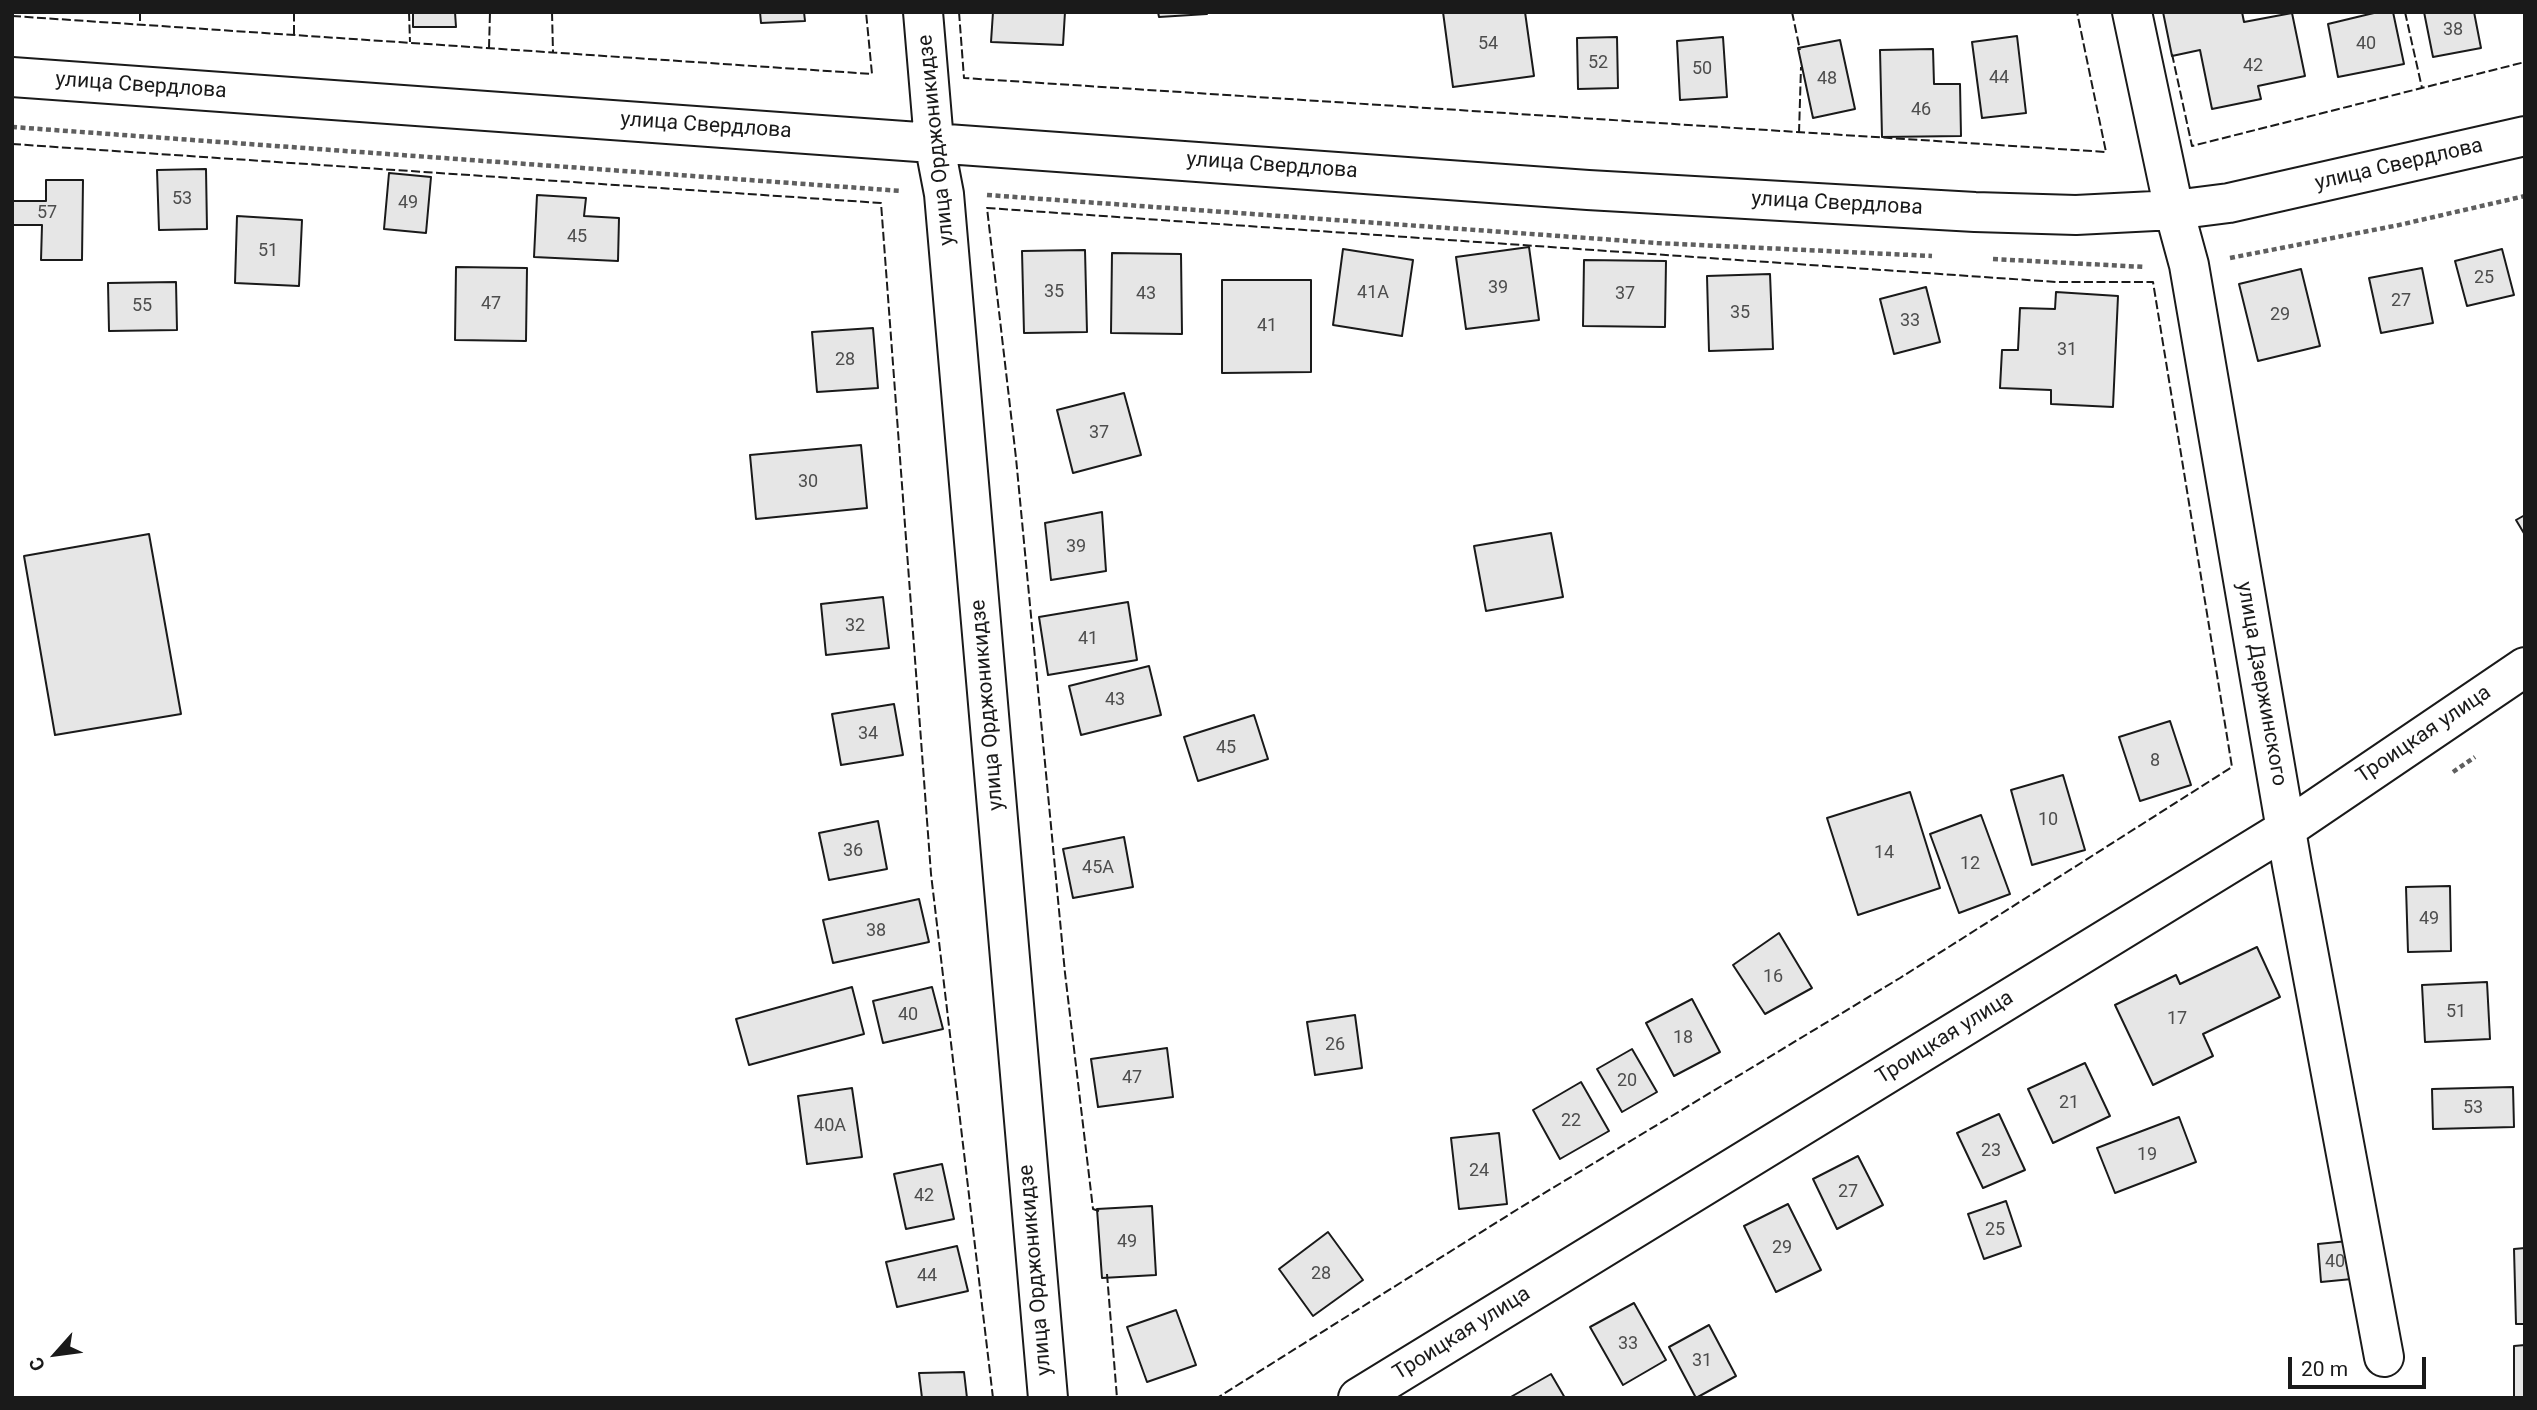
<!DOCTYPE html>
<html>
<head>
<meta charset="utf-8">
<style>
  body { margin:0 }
  #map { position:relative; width:2537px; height:1410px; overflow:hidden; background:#fff; font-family:Roboto,sans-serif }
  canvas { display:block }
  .frame { position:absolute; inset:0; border:14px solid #1a1a1a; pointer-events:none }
  .north { position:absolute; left:21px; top:1319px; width:70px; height:70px; -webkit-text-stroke:5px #fff; paint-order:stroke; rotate:242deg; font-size:19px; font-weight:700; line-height:28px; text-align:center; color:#1a1a1a }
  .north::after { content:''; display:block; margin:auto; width:24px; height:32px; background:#1a1a1a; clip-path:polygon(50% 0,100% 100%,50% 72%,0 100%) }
  .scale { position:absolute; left:2288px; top:1357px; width:138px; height:32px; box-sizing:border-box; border:4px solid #1a1a1a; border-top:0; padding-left:9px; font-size:21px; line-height:24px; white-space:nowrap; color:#1a1a1a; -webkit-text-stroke:5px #fff; paint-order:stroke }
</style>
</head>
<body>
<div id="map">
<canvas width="2537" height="1410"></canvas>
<div class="frame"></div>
<div class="north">С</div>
<div class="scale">20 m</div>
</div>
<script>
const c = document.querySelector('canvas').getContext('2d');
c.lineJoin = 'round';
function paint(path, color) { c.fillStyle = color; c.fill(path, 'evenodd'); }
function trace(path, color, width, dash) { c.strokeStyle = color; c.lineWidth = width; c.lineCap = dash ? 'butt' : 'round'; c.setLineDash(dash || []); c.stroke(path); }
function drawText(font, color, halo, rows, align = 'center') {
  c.font = font + ' Roboto,sans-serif'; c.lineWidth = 5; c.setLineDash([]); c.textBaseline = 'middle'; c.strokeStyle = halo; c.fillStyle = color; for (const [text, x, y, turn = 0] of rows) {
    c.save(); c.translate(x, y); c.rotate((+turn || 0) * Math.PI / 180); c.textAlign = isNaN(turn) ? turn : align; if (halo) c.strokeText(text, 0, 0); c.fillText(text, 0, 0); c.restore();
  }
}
const building = new Path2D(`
  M 413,12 L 455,12 L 456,27 L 413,27 Z
  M 760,12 L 804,12 L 805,21 L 761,23 Z
  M 993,12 L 1065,12 L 1063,45 L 991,42 Z
  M 1158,12 L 1207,12 L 1207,14 L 1159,17 Z
  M 1443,12 L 1525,12 L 1534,76 L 1453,87 Z
  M 2163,12 L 2242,12 L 2244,22 L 2292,13 L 2305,76 L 2258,86 L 2261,99 L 2212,109 L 2200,50 L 2172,56 Z
  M 2378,12 L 2393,12 L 2404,64 L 2338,77 L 2328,24 Z
  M 2424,12 L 2474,12 L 2481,48 L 2433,57 Z
  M 2017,36 L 2026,113 L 1982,118 L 1972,42 Z
  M 1617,37 L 1618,88 L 1578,89 L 1577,38 Z
  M 1723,37 L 1727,97 L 1680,100 L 1677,41 Z
  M 1840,40 L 1855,109 L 1813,118 L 1798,48 Z
  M 1933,49 L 1934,84 L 1960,84 L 1961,136 L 1882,137 L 1880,50 Z
  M 206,169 L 207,229 L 159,230 L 157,170 Z
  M 389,173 L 431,177 L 426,233 L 384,229 Z
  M 46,180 L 83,180 L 82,260 L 41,260 L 42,225 L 12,225 L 12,201 L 46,201 Z
  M 537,195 L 586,198 L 584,216 L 619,218 L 618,261 L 534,257 Z
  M 237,216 L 302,220 L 299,286 L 235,283 Z
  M 1529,247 L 1539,320 L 1466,329 L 1456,257 Z
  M 1343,249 L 1413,260 L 1402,336 L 1333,325 Z
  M 2502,249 L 2514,295 L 2467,306 L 2455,261 Z
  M 1085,250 L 1087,332 L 1024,333 L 1022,251 Z
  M 1112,253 L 1181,254 L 1182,334 L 1111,333 Z
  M 1584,260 L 1666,261 L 1665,327 L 1583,326 Z
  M 456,267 L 527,268 L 526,341 L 455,340 Z
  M 2422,268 L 2433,323 L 2381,333 L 2369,278 Z
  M 2301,269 L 2320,346 L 2258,361 L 2239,284 Z
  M 1770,274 L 1773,349 L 1709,351 L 1707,276 Z
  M 1222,280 L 1311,280 L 1311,372 L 1222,373 Z
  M 176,282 L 177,330 L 109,331 L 108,283 Z
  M 1926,287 L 1940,342 L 1894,354 L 1880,299 Z
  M 2056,292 L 2118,296 L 2113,407 L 2051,404 L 2051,390 L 2000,388 L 2002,350 L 2018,350 L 2020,308 L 2055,309 Z
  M 873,328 L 878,388 L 817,392 L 812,332 Z
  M 1124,393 L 1141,455 L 1073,473 L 1057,410 Z
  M 861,445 L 867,508 L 756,519 L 750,455 Z
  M 1102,512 L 1106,571 L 1051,580 L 1045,523 Z
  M 2525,515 L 2525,535 L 2516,520 Z
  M 1551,533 L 1563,597 L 1486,611 L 1474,546 Z
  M 149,534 L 181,714 L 55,735 L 24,556 Z
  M 883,597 L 889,648 L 826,655 L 821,604 Z
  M 1128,602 L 1137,660 L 1048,675 L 1039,617 Z
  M 1149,666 L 1161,715 L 1081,735 L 1069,686 Z
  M 894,704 L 903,755 L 841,765 L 832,714 Z
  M 1254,715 L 1268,759 L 1198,781 L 1184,737 Z
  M 2170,721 L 2191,785 L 2140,801 L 2119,737 Z
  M 2063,775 L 2085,850 L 2032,865 L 2011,790 Z
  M 1910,792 L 1940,888 L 1858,915 L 1827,818 Z
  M 1981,815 L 2010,894 L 1959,913 L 1930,834 Z
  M 878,821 L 887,869 L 829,880 L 819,833 Z
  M 1124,837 L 1133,887 L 1073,898 L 1063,849 Z
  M 2450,886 L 2451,951 L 2408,952 L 2406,887 Z
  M 919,899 L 929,942 L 833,963 L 823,920 Z
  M 1779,933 L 1812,988 L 1765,1014 L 1733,965 Z
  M 2257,947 L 2280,997 L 2203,1034 L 2213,1056 L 2153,1085 L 2115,1005 L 2176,975 L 2180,984 Z
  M 2487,982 L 2490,1039 L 2425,1042 L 2422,985 Z
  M 852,987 L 864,1034 L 749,1065 L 736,1019 Z
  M 932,987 L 943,1029 L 883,1043 L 873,1001 Z
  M 1692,999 L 1720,1052 L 1674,1076 L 1646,1023 Z
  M 1355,1015 L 1362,1068 L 1315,1075 L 1307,1022 Z
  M 1167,1048 L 1173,1097 L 1098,1107 L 1091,1059 Z
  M 1632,1049 L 1657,1092 L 1622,1112 L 1597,1069 Z
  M 2085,1063 L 2110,1116 L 2053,1143 L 2028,1089 Z
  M 1581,1082 L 1609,1131 L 1560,1159 L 1533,1110 Z
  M 2513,1087 L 2514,1127 L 2433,1129 L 2432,1089 Z
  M 852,1088 L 862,1157 L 807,1164 L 798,1096 Z
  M 1999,1114 L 2025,1170 L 1983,1188 L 1957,1133 Z
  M 2179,1117 L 2196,1162 L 2115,1193 L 2097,1148 Z
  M 1499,1133 L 1507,1204 L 1459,1209 L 1451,1138 Z
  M 1858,1156 L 1883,1205 L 1837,1229 L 1813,1179 Z
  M 942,1164 L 954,1219 L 906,1229 L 894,1174 Z
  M 2006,1201 L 2021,1246 L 1984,1259 L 1968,1214 Z
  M 1788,1204 L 1821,1270 L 1776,1292 L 1744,1226 Z
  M 1152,1206 L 1156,1275 L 1102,1278 L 1097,1209 Z
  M 1328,1232 L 1363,1280 L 1313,1316 L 1279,1269 Z
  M 2348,1241 L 2352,1279 L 2321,1282 L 2318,1244 Z
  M 957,1246 L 968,1291 L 897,1307 L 886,1262 Z
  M 2525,1248 L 2525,1324 L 2516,1324 L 2514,1249 Z
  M 1634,1303 L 1666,1360 L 1623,1385 L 1590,1327 Z
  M 1176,1310 L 1196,1365 L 1147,1382 L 1127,1327 Z
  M 1709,1325 L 1736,1376 L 1696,1398 L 1669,1347 Z
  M 2525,1345 L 2525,1398 L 2514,1398 L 2514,1346 Z
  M 964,1372 L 967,1398 L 922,1398 L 919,1373 Z
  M 1551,1374 L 1565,1398 L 1509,1398 Z`);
paint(building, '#e6e6e6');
trace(building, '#1a1a1a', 2);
const minor = new Path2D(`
  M 923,12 L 934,142 L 944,194 L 1048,1398
  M 2132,12 L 2174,210 L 2189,265 L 2292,865 L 2384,1357
  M 12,77 L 1588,190 L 1975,212 L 2076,215 L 2174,210 L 2229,203 L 2525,136
  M 1358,1398 L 2286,829 L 2525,667`);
trace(minor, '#1a1a1a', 42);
trace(new Path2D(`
  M 12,127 L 902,191
  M 987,195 L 1657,243 L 1932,256
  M 2230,258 L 2399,225 L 2525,196
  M 1993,259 L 2145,267
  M 2453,772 L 2475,757`), '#5f5f5f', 4.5, [5, 3.5]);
trace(minor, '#fff', 38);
trace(new Path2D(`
  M 140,12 L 140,24
  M 409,12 L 410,42
  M 552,12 L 553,52
  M 959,12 L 964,78 L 2106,152 L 2077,12
  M 1792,12 L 1800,50
  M 2405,12 L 2422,88
  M 12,16 L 872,74 L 866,12
  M 294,34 L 294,12
  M 489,48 L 490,12
  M 2172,54 L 2192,146 L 2525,62
  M 1799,133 L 1801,67
  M 12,144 L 881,203 L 931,874 L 993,1398
  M 1099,1211 L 1093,1209 L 1065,973 L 1016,458 L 987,208 L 2056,282 L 2153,282 L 2232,767 L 1900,978 L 1518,1209 L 1217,1398
  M 1107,1274 L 1117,1398`), '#1a1a1a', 2, [9, 3.5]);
drawText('18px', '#4d4d4d', null, [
  ["38",2453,30],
  ["54",1488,44],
  ["40",2366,44],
  ["52",1598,63],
  ["42",2253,66],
  ["50",1702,69],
  ["44",1999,78],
  ["48",1827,79],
  ["46",1921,110],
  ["53",182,199],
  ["49",408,203],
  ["57",47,213],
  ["45",577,237],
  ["51",268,251],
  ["25",2484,278],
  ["39",1498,288],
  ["35",1054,292],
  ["41А",1373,293],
  ["43",1146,294],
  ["37",1625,294],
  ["27",2401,301],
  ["47",491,304],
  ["55",142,306],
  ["35",1740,313],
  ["29",2280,315],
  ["33",1910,321],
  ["41",1267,326],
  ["31",2067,350],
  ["28",845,360],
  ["37",1099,433],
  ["30",808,482],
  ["39",1076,547],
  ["32",855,626],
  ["41",1088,639],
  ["43",1115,700],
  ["34",868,734],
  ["45",1226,748],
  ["8",2155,761],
  ["10",2048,820],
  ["36",853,851],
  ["14",1884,853],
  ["12",1970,864],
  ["45А",1098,868],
  ["49",2429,919],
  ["38",876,931],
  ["16",1773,977],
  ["51",2456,1012],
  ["40",908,1015],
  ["17",2177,1019],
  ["18",1683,1038],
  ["26",1335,1045],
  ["47",1132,1078],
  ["20",1627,1081],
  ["21",2069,1103],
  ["53",2473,1108],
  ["22",1571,1121],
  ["40А",830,1126],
  ["23",1991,1151],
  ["19",2147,1155],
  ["24",1479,1171],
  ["27",1848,1192],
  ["42",924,1196],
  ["25",1995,1230],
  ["49",1127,1242],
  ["29",1782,1248],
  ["40",2335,1262],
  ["28",1321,1274],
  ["44",927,1276],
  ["33",1628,1344],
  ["31",1702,1361]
]);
drawText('21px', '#1a1a1a', '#fff', [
  ["улица Свердлова",141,86,4],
  ["улица Свердлова",706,126,4],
  ["улица Орджоникидзе",937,140,-96],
  ["улица Свердлова",2399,165,-13],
  ["улица Свердлова",1272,166,4],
  ["улица Свердлова",1837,204,3],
  ["улица Дзержинского",2261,684,80],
  ["улица Орджоникидзе",988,705,-95],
  ["Троицкая улица",2424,735,-34],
  ["Троицкая улица",1945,1038,-32],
  ["улица Орджоникидзе",1036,1270,-95],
  ["Троицкая улица",1462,1334,-32]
]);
</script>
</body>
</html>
